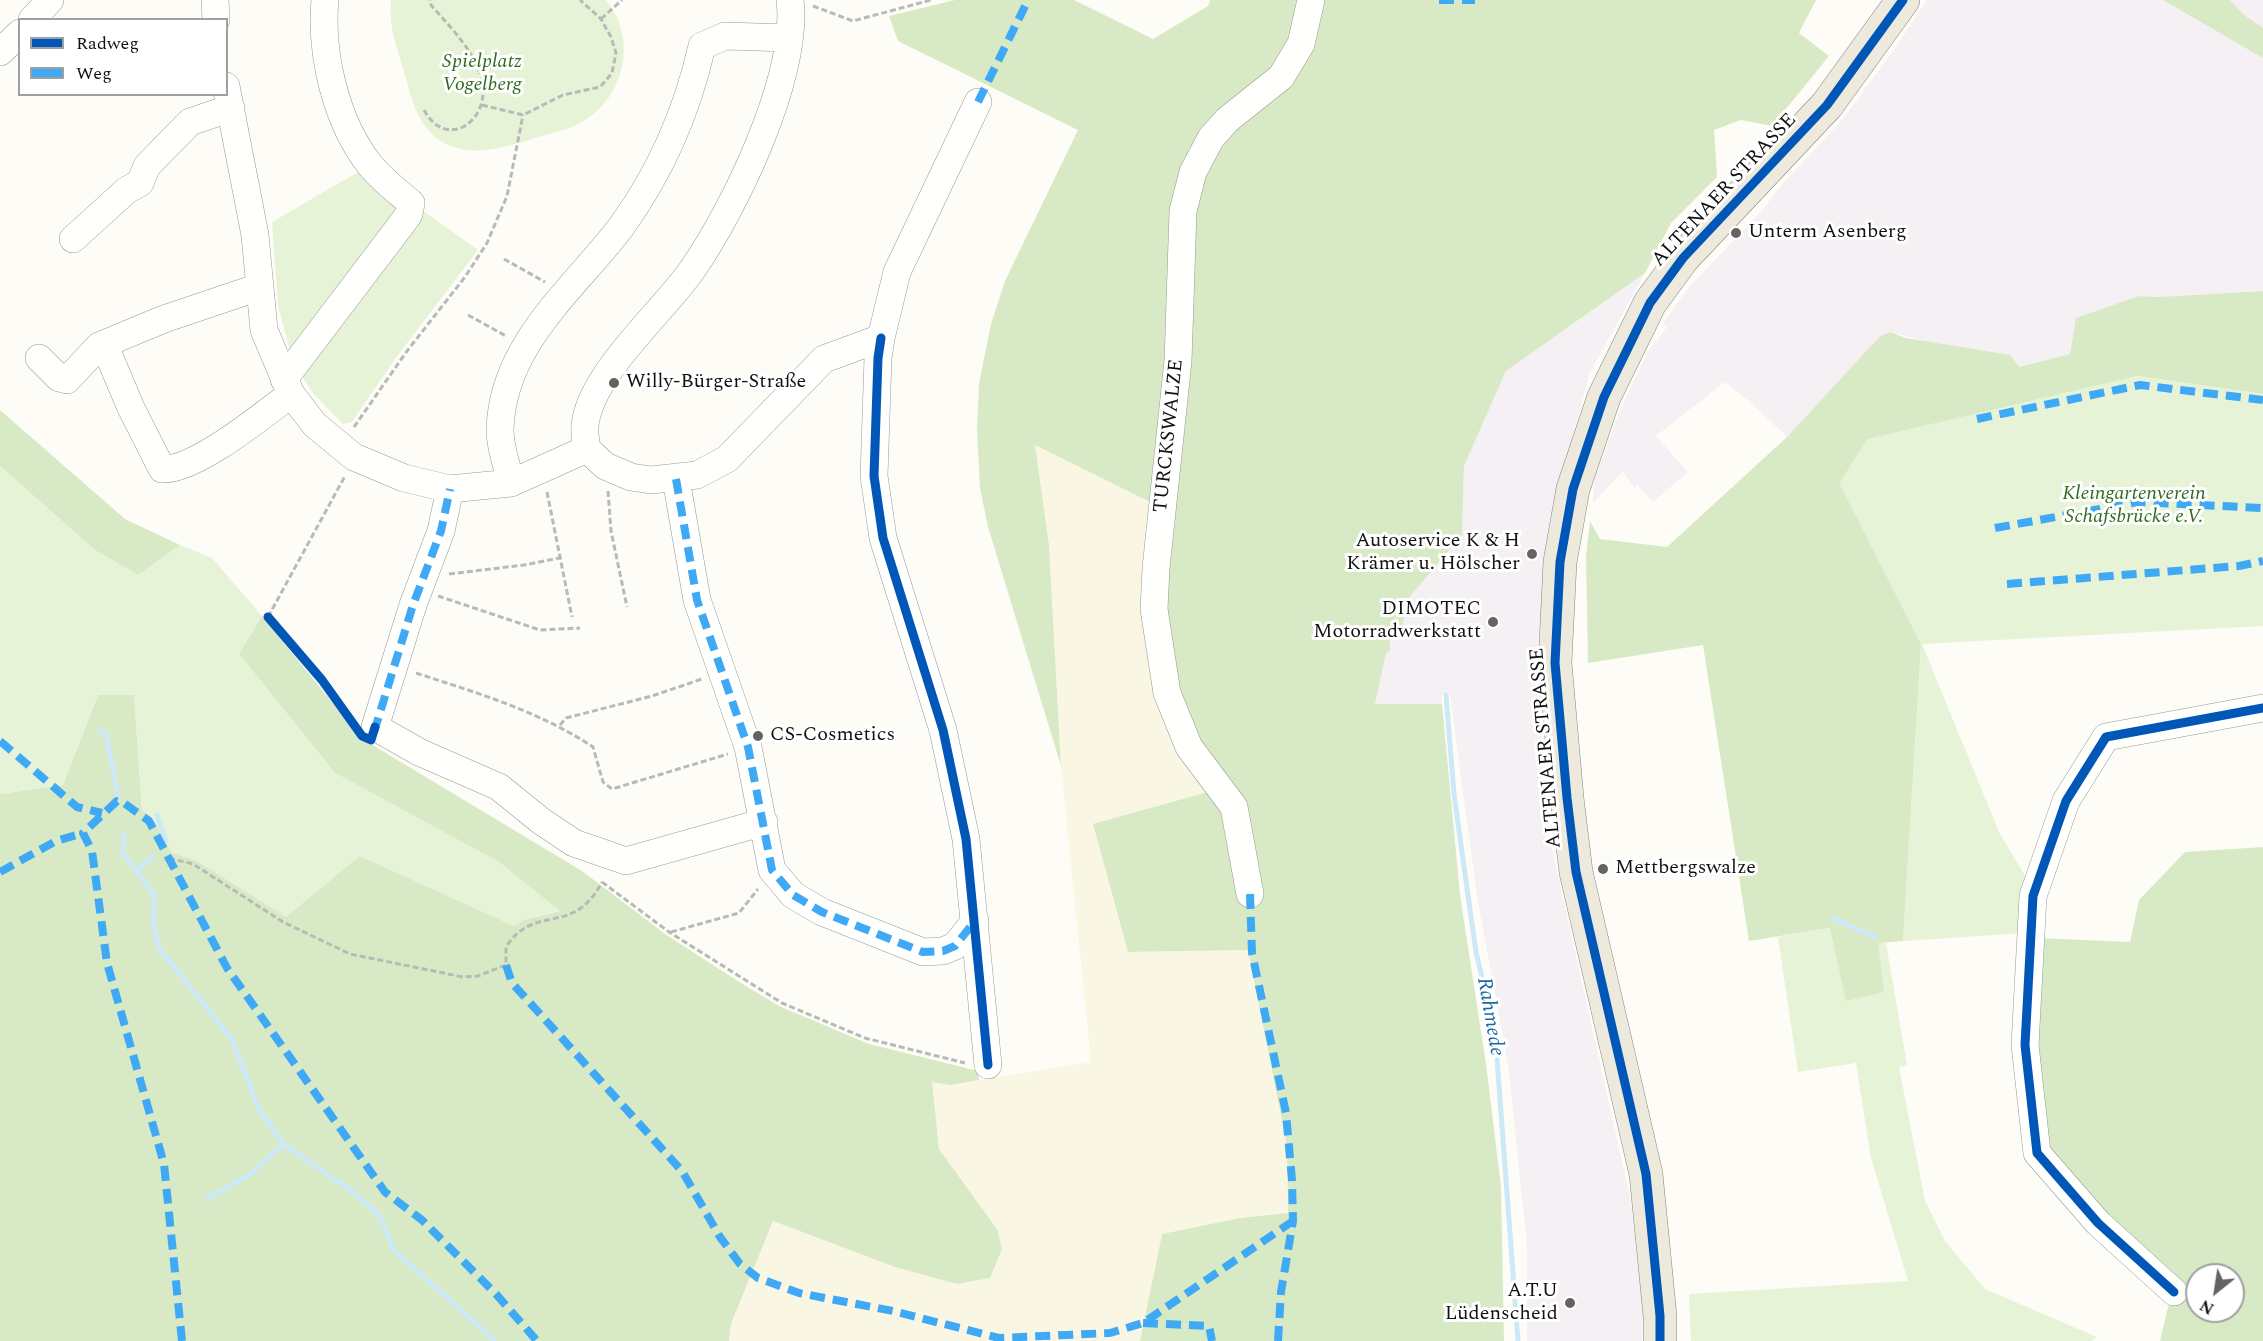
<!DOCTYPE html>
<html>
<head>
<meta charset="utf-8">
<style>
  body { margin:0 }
  #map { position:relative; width:2263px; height:1341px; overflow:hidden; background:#fdfcf7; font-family:Spectral,serif }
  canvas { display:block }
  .legend { position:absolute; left:18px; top:18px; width:210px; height:78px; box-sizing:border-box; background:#fff; border:2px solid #a0a0a0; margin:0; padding:8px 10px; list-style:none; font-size:18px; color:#111 }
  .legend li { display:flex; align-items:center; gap:12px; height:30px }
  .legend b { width:30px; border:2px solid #a0a0a0 }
  .north { position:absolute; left:2185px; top:1263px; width:60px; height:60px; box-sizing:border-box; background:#fff; border:2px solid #a0a0a0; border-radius:50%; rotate:210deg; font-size:16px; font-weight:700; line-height:24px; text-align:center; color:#111 }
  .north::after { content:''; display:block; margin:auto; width:21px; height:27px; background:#646362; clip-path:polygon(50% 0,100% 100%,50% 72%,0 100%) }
</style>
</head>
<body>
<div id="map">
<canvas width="2263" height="1341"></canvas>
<ul class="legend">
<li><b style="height:8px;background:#0057b8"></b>Radweg</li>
<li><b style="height:8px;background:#3fa9f5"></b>Weg</li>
</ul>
<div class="north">N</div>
</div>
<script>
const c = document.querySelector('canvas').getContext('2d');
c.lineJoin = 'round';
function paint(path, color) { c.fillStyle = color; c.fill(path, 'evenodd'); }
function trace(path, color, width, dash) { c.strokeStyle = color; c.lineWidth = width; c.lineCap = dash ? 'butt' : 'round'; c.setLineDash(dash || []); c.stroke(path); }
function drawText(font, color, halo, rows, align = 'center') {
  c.font = font + ' Spectral,serif'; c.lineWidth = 6; c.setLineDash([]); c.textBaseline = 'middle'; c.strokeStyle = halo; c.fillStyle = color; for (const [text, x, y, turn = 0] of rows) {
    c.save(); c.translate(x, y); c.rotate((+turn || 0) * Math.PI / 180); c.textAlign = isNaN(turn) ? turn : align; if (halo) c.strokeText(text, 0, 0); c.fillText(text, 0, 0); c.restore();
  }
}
paint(new Path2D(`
  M 1927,0 L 2263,0 L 2263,291 L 2158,297 L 2139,296 L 2070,354 L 2018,367 L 1891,332 L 1880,336 L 1787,437 L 1748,400 L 1725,382 L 1656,436 L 1688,472 L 1653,502 L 1637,485 L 1634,488 L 1623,471 L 1593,503 L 1595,479 L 1621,408 L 1647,353 L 1667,327 L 1663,323 L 1689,287 L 1760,213 L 1784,182 L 1843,119 L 1896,47 Z
  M 1645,273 L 1589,374 L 1551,521 L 1539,633 L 1541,731 L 1549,836 L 1630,1197 L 1643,1310 L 1642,1341 L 1527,1341 L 1527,1244 L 1508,1064 L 1477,896 L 1450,695 L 1442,695 L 1442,704 L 1375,704 L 1386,654 L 1390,651 L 1390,635 L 1401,635 L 1407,600 L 1462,535 L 1464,466 L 1506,371 Z`), '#f5f0f3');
paint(new Path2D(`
  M 1034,444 L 1158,506 L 1215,791 L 1153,807 L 1128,952 L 1248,950 L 1287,1146 L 1288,1214 L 1240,1218 L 1162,1234 L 1140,1341 L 729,1341 L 731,1324 L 773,1221 L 895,1267 L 997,1229 L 939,1149 L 931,1081 L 950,1085 L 1091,1062 L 1061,766 L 1049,545 Z`), '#f9f7e4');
paint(new Path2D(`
  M 391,0 L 606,0 C 638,38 625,98 582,122 C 565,131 544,135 526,141 C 495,149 467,159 438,139 C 416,123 411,96 404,71 C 397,48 388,25 391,0 Z
  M 365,168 L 398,209 L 292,357 L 278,306 L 272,222 Z
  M 423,211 L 478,250 L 395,359 L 352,422 L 343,424 L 313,393 L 299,372 Z
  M 2138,376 L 2263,394 L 2263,626 L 1922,644 L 1999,832 L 2030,884 L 2024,933 L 1903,941 L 1921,644 L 1838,483 L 1868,439 Z
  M 0,466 L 95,550 L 138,575 L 180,545 L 212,558 L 262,616 L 239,654 L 335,773 L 499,862 L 561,910 L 523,920 L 514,926 L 360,856 L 303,932 L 195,860 L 172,853 L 152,817 L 142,810 L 134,695 L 98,695 L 63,785 L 0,794 Z
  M 1830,928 L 1878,943 L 1886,943 L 1907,1065 L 1899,1067 L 1925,1201 L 1945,1241 L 1985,1289 L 2097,1337 L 2092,1341 L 1691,1341 L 1689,1294 L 1908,1281 L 1871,1158 L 1856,1063 L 1798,1072 L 1778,937 Z`), '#e7f3d7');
paint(new Path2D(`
  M 955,0 L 1074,0 L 1153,39 L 1208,6 L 1210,0 L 1816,0 L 1799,33 L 1829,56 L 1772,126 L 1741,120 L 1714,130 L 1717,177 L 1671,223 L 1645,273 L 1506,371 L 1464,466 L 1462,535 L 1407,600 L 1401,635 L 1390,635 L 1390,651 L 1386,654 L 1375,704 L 1442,704 L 1460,895 L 1486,1064 L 1501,1186 L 1504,1341 L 1140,1341 L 1162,1234 L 1240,1218 L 1288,1213 L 1287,1146 L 1248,950 L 1128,952 L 1093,824 L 1215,790 L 1163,692 L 1158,506 L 1035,445 L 1049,545 L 1061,766 L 988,527 L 980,488 L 977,430 L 979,384 L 991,324 L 1005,281 L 1078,130 L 898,41 L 889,16 Z
  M 2163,0 L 2230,0 L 2244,15 L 2263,28 L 2263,58 Z
  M 2263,291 L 2263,394 L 2138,376 L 1868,439 L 1839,483 L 1921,644 L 1903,941 L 1878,943 L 1884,992 L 1846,1001 L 1830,928 L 1749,941 L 1703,645 L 1588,663 L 1586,556 L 1590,521 L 1600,539 L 1667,547 L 1787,437 L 1880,336 L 1891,332 L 1906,338 L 2010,355 L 2019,367 L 2070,354 L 2076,318 L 2139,296 L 2158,297 Z
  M 0,410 L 125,519 L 180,545 L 138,575 L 95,550 L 0,466 Z
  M 262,616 L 361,738 L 582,871 L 668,936 L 741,983 L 779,1006 L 869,1044 L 978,1071 L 979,1080 L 950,1085 L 932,1082 L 939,1149 L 997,1229 L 1002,1249 L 990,1278 L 957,1284 L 895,1267 L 773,1221 L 731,1324 L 729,1341 L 0,1341 L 0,794 L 63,785 L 98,695 L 134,695 L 142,810 L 152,817 L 172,853 L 195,860 L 286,917 L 360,856 L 514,926 L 523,920 L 560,911 L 499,862 L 335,773 L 239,654 Z
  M 2263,847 L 2263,1341 L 2160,1341 L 2171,1295 L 2041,1153 L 2036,938 L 2130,942 L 2139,900 L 2185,852 ZM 2197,1275 L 2233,1275 L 2233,1311 L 2197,1311 Z`), '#d8eac5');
trace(new Path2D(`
  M 1446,695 L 1454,794 L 1466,881 L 1476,952 L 1495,1032 L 1518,1341
  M 100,731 L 106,734 L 118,795
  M 157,815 L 166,841
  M 124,834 L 123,853 L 155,896 L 153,921 L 159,948 L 232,1039 L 259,1110 L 284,1144 L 357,1195 L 379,1215 L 394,1250 L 495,1341
  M 137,871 L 152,857
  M 1832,918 L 1876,937
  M 208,1198 L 249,1175 L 284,1144`), '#cde8f7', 5);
const minor = new Path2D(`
  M 215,0 L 216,20
  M 32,20 L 50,0
  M 0,52 L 20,33
  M 226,86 L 255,235 L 264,330 L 291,394 L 315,425 L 354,457 L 404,478 L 450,489 L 511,483 L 587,449
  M 73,239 L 127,190 L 140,183 L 147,166 L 190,122 L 231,108
  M 881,338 L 878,358 L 874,476 L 883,538 L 943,730 L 966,839 L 988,1065
  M 104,344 L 131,408 L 162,469 C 195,471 263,415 291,394
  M 39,358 L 59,378 L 67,380 L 99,346 L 164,319 L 259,287
  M 284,379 L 401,225 L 409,214 L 411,203 C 397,191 382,180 370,165 C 336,122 320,54 325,0
  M 587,449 L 605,466 L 631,477 L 651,480 L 697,475 L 727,459 L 824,359 L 881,338 L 897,272 L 978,102
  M 587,449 C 586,442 584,433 585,426 C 589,375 662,313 692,270 C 735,208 799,76 790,0
  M 676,479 L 697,600 L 748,747 L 772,870 L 793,895 L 822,912 L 923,952 L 943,951 L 955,946 L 975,921
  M 511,483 C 507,466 500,447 500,430 C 502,344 574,289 621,227 C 661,172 687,112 702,46 L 725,36 L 789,38
  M 450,489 L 441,531 L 413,605 L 375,727 L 419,752 L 499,787 L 541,821 L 574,843 L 626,861 L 764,822
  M 1250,894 L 1234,807 L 1189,747 L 1167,693 L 1154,609 L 1156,568 L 1178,361 L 1183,211 L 1193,172 L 1211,138 L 1227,120 L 1281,77 L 1301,44 L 1311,0
  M 2174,1292 L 2098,1223 L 2037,1153 L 2025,1045 L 2033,896 L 2066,801 L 2106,737 L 2263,708`);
const major = new Path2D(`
  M 1660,1341 L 1660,1316 L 1646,1174 L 1576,872 L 1567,798 L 1555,663 L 1560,562 L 1573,489 L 1604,397 L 1650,303 L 1683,258 L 1827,105 L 1903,0`);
trace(minor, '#979795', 28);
trace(major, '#858482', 34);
trace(new Path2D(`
  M 813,6 L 853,21 L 931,0
  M 601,19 L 622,0
  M 482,105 L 523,115 L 563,95 L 600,87 L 607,79 L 612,73 L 616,53 L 611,37 L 601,19 L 580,0
  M 424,110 C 448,154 496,117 480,73 C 470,46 449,26 431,5 L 430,0
  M 504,259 L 545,282
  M 468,315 L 506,336
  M 354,427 L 407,351 L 465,277 L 487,243 L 507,196 L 523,115
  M 608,491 L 611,531 L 627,607
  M 547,492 L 572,617
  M 449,574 L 524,565 L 559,558
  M 438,596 L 540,630 L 580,628
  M 268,617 L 345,476
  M 416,673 C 477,693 539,711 593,747 L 603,782 L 612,789 L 728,754
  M 560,725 L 566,718 L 652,696 L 702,679
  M 169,858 L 193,864 L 283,922 L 350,954 L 463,977 L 478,976 L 506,965 L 506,947 C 535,902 573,938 602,882
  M 602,882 L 669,932 L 782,1003 L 865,1038 L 965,1063
  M 671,932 L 739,913 L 758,889`), '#b9b9b8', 3, [6, 3]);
trace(minor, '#fffffe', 27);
trace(major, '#ede9dc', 33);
trace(new Path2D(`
  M 1439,0 L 1475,0
  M 978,102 L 1028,0
  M 1977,419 L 2140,385 L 2263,400
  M 676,479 L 697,600 L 748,747 L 772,870 L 793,895 L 822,912 L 923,952 L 943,951 L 955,946 L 974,922
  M 1995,528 L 2138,502 L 2263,508
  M 2007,584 L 2239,566 L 2263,561
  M 374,732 L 413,605 L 441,531 L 450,489
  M 0,741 L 77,807 L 102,813
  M 0,872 L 56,841 L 83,833
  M 1250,894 L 1252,953 L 1286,1113 L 1292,1180 L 1293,1221 L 1281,1292 L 1278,1341
  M 506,965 L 512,983 L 682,1171 L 720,1237 L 740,1264 L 758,1278 L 799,1293 L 893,1311 L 999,1338 L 1110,1333 L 1143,1323 L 1293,1221
  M 1143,1323 L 1209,1326 L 1212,1341
  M 182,1341 L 164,1164 L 107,963 L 92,851 L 83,833 L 117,801 L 124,803 L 149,821 L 227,968 L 385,1192 L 422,1220 L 496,1294 L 537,1341`), '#3fa9f5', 8, [15, 8]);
trace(new Path2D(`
  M 881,338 L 878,358 L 874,476 L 883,538 L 943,730 L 966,839 L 988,1065
  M 268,617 L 322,680 L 362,736 L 371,740 L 375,727
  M 2174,1292 L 2098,1223 L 2037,1153 L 2025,1045 L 2033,896 L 2066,801 L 2106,737 L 2263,708
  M 1660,1341 L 1660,1316 L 1646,1174 L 1576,872 L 1567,798 L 1555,663 L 1560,562 L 1573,489 L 1604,397 L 1650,303 L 1683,258 L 1827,105 L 1903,0`), '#0057b8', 9);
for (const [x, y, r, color] of [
  [1736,233,6,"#646362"],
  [614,383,6,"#646362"],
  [1532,554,6,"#646362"],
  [1493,622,6,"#646362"],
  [758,736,6,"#646362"],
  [1603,869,6,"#646362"],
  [1570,1303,6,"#646362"]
]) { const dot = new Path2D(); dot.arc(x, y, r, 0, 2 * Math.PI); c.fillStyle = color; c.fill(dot); trace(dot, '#fff', 2); }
drawText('italic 20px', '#2f6b1f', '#fff', [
  ["Spielplatz",482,63],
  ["Vogelberg",482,86],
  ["Kleingartenverein",2134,495],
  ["Schafsbrücke e.V.",2134,518]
]);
drawText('20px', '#111', '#fff', [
  ["ALTENAER STRASSE",1725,191,-47],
  ["TURCKSWALZE",1170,436,-84],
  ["ALTENAER STRASSE",1547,748,-95]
]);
drawText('20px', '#111', '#fff', [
  ["Unterm Asenberg",1748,233],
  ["Willy-Bürger-Straße",626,383],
  ["Autoservice K & H",1520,542,"right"],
  ["Krämer u. Hölscher",1520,565,"right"],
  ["DIMOTEC",1481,610,"right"],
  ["Motorradwerkstatt",1481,633,"right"],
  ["CS-Cosmetics",770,736],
  ["Mettbergswalze",1615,869],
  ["A.T.U",1558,1292,"right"],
  ["Lüdenscheid",1558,1315,"right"]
], 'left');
drawText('italic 21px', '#1768a6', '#fff', [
  ["Rahmede",1489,1017,80]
]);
</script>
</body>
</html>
